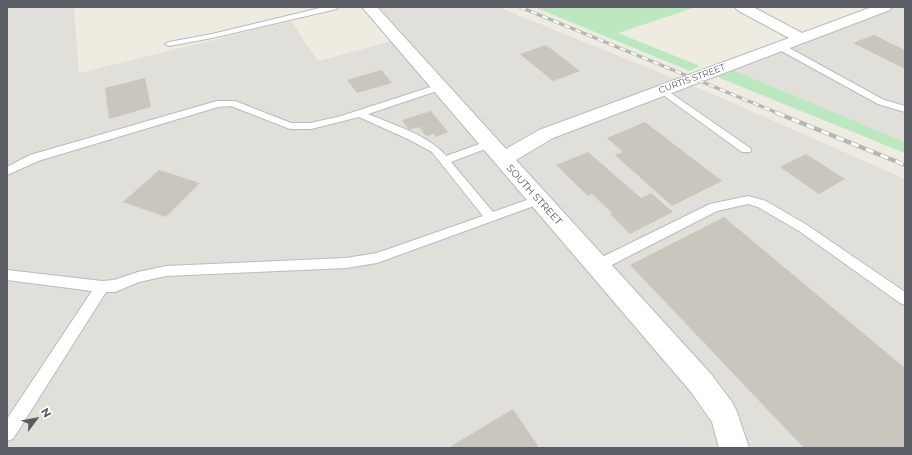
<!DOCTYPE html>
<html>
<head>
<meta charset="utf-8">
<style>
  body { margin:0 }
  #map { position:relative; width:912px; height:455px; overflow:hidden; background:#eeece1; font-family:Montserrat,sans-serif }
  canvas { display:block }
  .frame { position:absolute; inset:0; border:8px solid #5a5d63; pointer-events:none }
  .north { position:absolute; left:16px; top:399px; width:40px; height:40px; -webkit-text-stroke:3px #fff; paint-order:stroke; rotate:58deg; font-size:11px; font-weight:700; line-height:16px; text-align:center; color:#5a5d63 }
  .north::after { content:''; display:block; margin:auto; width:14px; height:18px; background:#5a5d63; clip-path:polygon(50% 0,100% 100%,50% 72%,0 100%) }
</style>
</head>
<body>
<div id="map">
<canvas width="912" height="455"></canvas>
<div class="frame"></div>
<div class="north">N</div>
</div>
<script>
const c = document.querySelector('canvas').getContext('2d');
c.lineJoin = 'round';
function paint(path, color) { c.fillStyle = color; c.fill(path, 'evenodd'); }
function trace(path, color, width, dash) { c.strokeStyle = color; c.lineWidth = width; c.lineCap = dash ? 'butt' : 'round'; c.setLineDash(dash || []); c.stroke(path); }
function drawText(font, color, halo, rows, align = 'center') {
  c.font = font + ' Montserrat,sans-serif'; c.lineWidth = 3; c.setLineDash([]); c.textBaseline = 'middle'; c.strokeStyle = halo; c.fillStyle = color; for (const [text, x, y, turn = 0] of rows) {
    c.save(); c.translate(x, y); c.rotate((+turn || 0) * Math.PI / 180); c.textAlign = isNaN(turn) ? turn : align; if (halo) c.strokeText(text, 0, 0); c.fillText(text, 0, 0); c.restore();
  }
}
paint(new Path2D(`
  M 7,7 L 76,7 L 74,8 L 79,73 L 291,21 L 318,61 L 406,37 L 379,7 L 498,7 L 715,95 L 905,179 L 905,448 L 7,448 Z
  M 894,7 L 905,7 L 905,142 L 733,70 Z`), '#e1dfd9');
paint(new Path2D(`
  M 534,7 L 696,7 L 618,33 L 700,66 L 690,71 Z
  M 733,70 L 905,142 L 905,153 L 717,77 Z`), '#bbe8bf');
paint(new Path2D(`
  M 874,35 L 905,50 L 905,69 L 853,43 Z
  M 546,45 L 580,71 L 553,81 L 520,54 Z
  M 381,70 L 392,83 L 357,93 L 347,80 Z
  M 145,78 L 151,107 L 109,119 L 105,88 Z
  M 431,111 L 448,132 L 436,137 L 434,134 L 426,136 L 419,127 L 409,130 L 402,120 Z
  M 645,122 L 722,181 L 672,206 L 615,155 L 623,152 L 607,138 Z
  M 588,152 L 641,198 L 651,193 L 673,212 L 630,234 L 610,214 L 612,213 L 592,194 L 588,196 L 556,165 Z
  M 806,154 L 845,179 L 819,194 L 780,167 Z
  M 159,170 L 200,183 L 166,217 L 123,202 Z
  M 724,217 L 905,368 L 905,448 L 804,448 L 630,265 Z
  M 513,409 L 538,446 L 535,448 L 448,448 Z`), '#c9c6be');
const service = new Path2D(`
  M 324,7 L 338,7 L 337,9 L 212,38 L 169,46 L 165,44 L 169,42 L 212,34 Z
  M 776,44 L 782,44 L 884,100 L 905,106 L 905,112 L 878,104 L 776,48 L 775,46 Z
  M 440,84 L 445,87 L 443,89 L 368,114 C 392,124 430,136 446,156 L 485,142 L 493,142 L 494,144 L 493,146 L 451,162 L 493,212 L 538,196 L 542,197 L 544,200 L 542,203 L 377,263 L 346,268 L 166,276 L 139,282 L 115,292 L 106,292 L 13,439 L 7,441 L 7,419 L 92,291 L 7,280 L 7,270 L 102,281 L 114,280 L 138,272 L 166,266 L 346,258 L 377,253 L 483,216 L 432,152 L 410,140 L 359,117 L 311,129 L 290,129 L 231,106 L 218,107 L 38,161 L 7,175 L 7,167 L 30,155 L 217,101 L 235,101 L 291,123 L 311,123 L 341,116 Z
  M 662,87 L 750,148 L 751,150 L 750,152 L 742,152 L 659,92 L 657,90 L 659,88 Z
  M 748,196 L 766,201 L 807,225 L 905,292 L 905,305 L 900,303 L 799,231 L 758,207 L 748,204 L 717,211 L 602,270 L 597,271 L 592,270 L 591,266 L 592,262 L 710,204 Z`);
const minor = new Path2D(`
  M 362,7 L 377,7 L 506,149 L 539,130 L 789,38 L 737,10 L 735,7 L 753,7 L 802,33 L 872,7 L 892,7 L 890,10 L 553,138 L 516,160 L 711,374 L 732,402 L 737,412 L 749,448 L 719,448 L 712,422 L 691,392 Z`);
trace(service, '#b9bbc1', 2);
trace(minor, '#b9bbc1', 2);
paint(service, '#fff');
paint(minor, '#fff');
const railFar1 = new Path2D(`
  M 520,7 L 780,114`);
const rail = new Path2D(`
  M 777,113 L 905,165`);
trace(railFar1, '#b5b6b6', 3);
trace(rail, '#b5b6b6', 4.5);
trace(railFar1, '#fff', 2, [6]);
trace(rail, '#fff', 3, [8]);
drawText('9px', '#5a5d63', '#fff', [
  ["CURTIS STREET",692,79,-20]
]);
drawText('10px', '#5a5d63', '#fff', [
  ["SOUTH STREET",534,195,48]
]);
</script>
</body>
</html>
